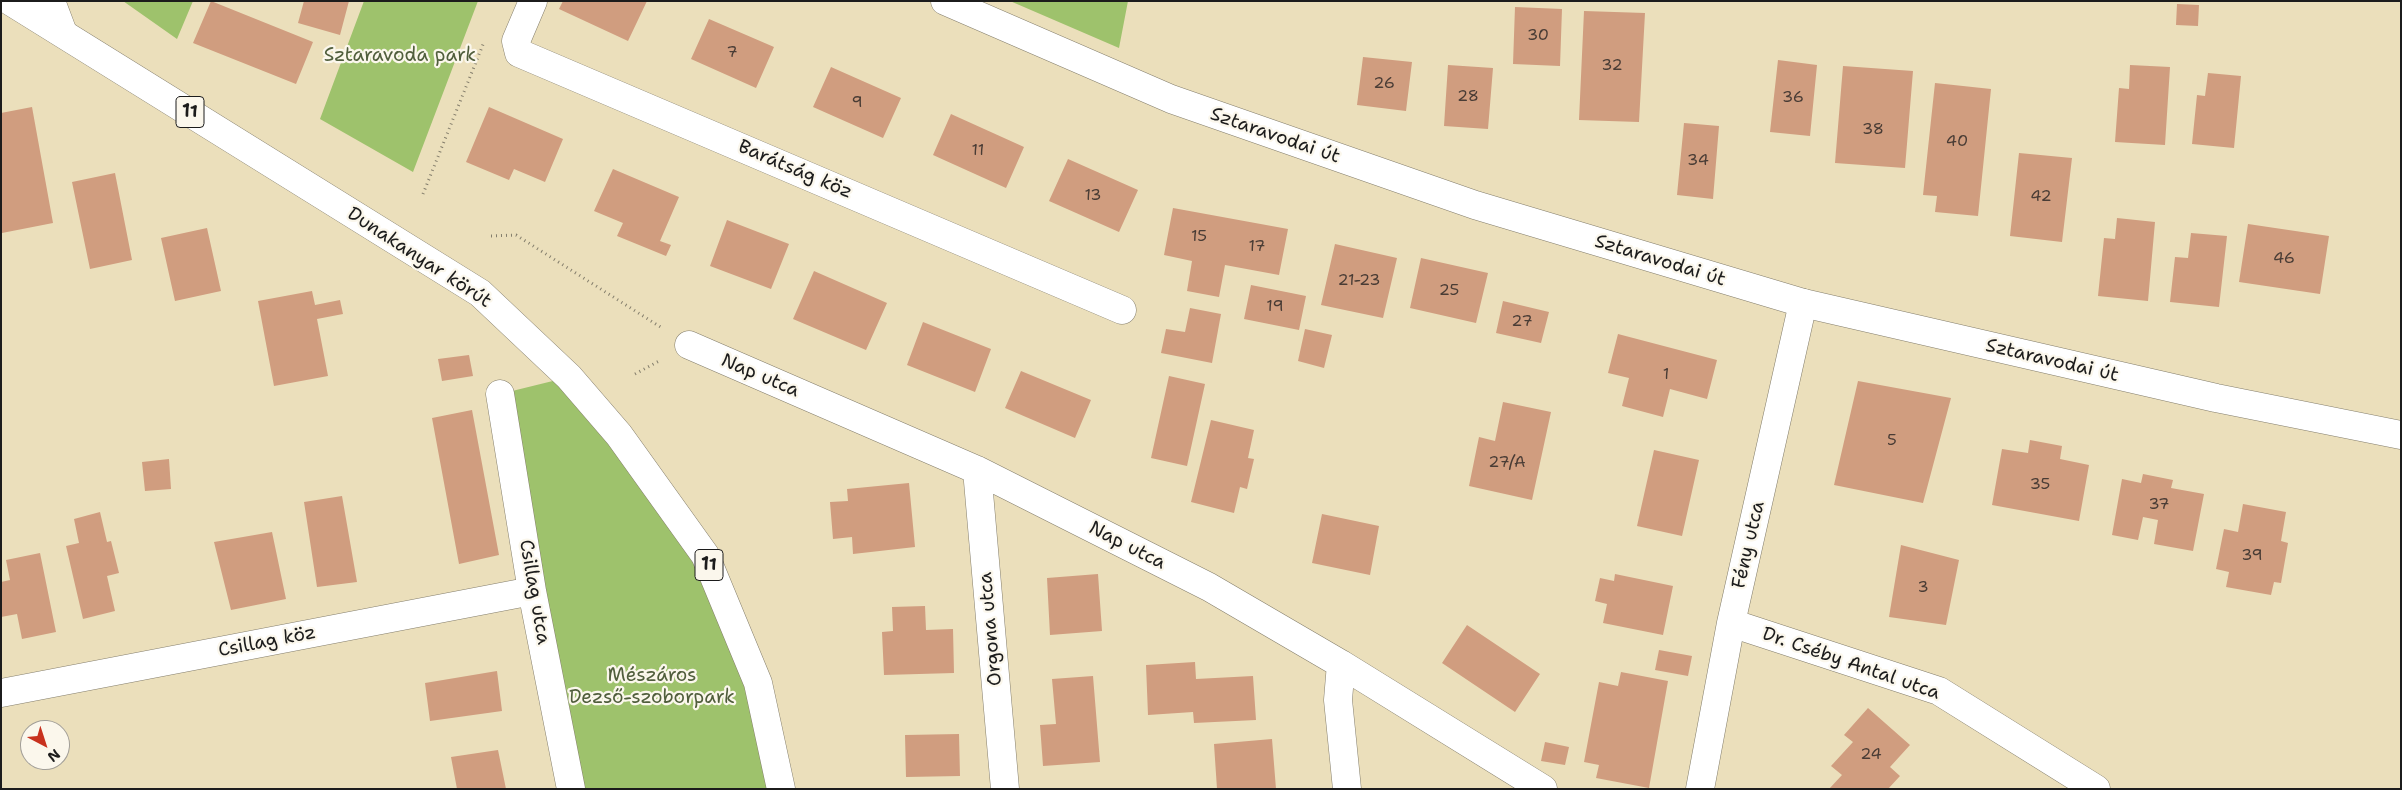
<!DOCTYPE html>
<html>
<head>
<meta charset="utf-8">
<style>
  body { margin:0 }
  #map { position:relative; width:2402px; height:790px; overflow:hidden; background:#ebdfbb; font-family:"Shantell Sans",sans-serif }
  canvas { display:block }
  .frame { position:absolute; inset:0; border:2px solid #1c1c1c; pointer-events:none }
  .north { position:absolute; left:20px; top:720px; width:50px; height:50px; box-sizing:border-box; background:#fbf7ec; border:1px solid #a29f99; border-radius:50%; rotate:140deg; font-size:14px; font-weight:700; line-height:20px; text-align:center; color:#1c1c1c }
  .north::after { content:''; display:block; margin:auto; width:18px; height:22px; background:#c8321e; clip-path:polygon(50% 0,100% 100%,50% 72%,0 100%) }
</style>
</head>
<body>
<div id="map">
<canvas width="2402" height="790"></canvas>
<div class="frame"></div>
<div class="north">N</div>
</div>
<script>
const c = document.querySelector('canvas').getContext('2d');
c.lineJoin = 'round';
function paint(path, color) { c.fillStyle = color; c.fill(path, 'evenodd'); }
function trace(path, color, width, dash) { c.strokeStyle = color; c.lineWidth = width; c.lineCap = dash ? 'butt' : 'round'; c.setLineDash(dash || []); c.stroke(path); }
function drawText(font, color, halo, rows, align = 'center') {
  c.font = font + ' "Shantell Sans",sans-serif'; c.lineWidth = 4.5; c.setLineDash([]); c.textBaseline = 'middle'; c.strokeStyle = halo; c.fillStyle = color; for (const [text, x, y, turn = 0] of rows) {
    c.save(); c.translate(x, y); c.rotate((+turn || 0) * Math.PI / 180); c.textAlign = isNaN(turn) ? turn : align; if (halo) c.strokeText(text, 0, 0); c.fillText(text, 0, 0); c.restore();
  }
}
paint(new Path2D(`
  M 123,1 L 193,1 L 177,39 Z
  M 364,1 L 478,1 L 413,172 L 320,119 Z
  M 1010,1 L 1128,1 L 1119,48 Z
  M 569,377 L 705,555 L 781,789 L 571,789 L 500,394 Z`), '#9ec26c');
paint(new Path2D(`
  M 211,1 L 313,42 L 296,84 L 193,43 Z
  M 304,1 L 349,1 L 340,35 L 298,23 Z
  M 563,1 L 647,1 L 628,41 L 559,9 Z
  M 2177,4 L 2199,5 L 2198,26 L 2176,25 Z
  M 1515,7 L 1562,9 L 1560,66 L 1513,64 Z
  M 1584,11 L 1645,13 L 1639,122 L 1579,120 Z
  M 709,19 L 774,47 L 756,88 L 691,59 Z
  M 1363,57 L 1412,62 L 1406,111 L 1357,105 Z
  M 1778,60 L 1817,65 L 1810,136 L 1770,132 Z
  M 1448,65 L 1493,68 L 1488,129 L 1444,126 Z
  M 2130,65 L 2170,67 L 2165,145 L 2115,142 L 2119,88 L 2129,89 Z
  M 1843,66 L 1913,71 L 1905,168 L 1835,163 Z
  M 831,67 L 901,98 L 883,138 L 813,107 Z
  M 2208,73 L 2241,76 L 2234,148 L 2192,144 L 2197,95 L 2205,96 Z
  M 1935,83 L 1991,89 L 1978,216 L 1935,212 L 1937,196 L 1923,195 Z
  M 32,107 L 53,223 L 2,233 L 1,113 Z
  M 489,107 L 563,139 L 545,182 L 514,169 L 509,180 L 466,162 Z
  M 951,114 L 1024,147 L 1006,188 L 933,155 Z
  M 1684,123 L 1719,126 L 1713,199 L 1677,195 Z
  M 2019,153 L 2072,158 L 2062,242 L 2010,236 Z
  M 1068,159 L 1138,190 L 1119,232 L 1049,201 Z
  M 613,169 L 679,197 L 660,241 L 671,245 L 666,256 L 617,236 L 623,223 L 594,211 Z
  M 115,173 L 132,260 L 90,269 L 72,182 Z
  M 1173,208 L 1288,229 L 1279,275 L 1225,265 L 1219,297 L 1187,291 L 1192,261 L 1164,255 Z
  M 2117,218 L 2155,222 L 2148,301 L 2098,296 L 2104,238 L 2115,239 Z
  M 727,220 L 789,244 L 771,289 L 710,266 Z
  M 2248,224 L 2329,236 L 2320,294 L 2239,282 Z
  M 207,228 L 221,291 L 175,301 L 161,238 Z
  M 2191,233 L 2227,236 L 2219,307 L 2170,302 L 2175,257 L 2188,258 Z
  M 1335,244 L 1397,258 L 1383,318 L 1321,305 Z
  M 1421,258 L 1488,273 L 1476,323 L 1410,308 Z
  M 814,271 L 887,303 L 866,350 L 793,319 Z
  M 1251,285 L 1306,296 L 1299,330 L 1244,319 Z
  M 312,291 L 315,305 L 340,300 L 343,314 L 317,319 L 328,376 L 274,386 L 258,301 Z
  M 1503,301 L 1549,312 L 1541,343 L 1496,333 Z
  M 1190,308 L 1221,314 L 1212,363 L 1161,353 L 1166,329 L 1185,332 Z
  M 923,322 L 991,349 L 975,392 L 907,365 Z
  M 1305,329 L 1332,335 L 1324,368 L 1298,361 Z
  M 1618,334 L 1717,360 L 1707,399 L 1670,389 L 1663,417 L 1622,406 L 1629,378 L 1608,373 Z
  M 469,355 L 473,376 L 442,381 L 438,359 Z
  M 1021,371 L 1091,400 L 1075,438 L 1005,408 Z
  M 1169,376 L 1205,384 L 1187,466 L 1151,458 Z
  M 1858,381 L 1951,398 L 1923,503 L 1834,485 Z
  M 1503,402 L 1551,412 L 1532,500 L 1469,486 L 1479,437 L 1495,441 Z
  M 472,410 L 499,555 L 459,564 L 432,418 Z
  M 1211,420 L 1254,430 L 1248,458 L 1254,459 L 1247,489 L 1240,487 L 1234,513 L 1191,502 Z
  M 2030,440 L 2062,446 L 2060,459 L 2089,465 L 2079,521 L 1992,505 L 2002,449 L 2028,453 Z
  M 1654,450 L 1699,460 L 1682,536 L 1637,526 Z
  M 169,459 L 171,489 L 145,491 L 142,462 Z
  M 2143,474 L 2173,480 L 2171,488 L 2204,494 L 2193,551 L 2154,544 L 2158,520 L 2143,517 L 2138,540 L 2112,535 L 2122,479 L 2141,483 Z
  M 909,483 L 915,547 L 853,554 L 852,537 L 833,539 L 830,502 L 848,501 L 847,489 Z
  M 342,496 L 357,582 L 317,587 L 304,502 Z
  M 2243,504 L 2286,512 L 2281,541 L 2288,543 L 2281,583 L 2274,582 L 2271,595 L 2226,587 L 2229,572 L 2216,569 L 2224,529 L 2238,532 Z
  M 100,512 L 107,542 L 111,541 L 119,573 L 107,576 L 115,611 L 83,619 L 66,546 L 79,543 L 74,519 Z
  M 1322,514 L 1379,526 L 1370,575 L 1312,563 Z
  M 272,532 L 286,599 L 231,610 L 214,542 Z
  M 1901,545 L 1959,560 L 1946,625 L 1889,617 Z
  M 40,553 L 56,632 L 22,639 L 17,614 L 1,617 L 1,582 L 10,580 L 6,560 Z
  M 1098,574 L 1102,631 L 1050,635 L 1047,578 Z
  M 1615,574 L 1673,586 L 1663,635 L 1603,623 L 1607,604 L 1595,601 L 1600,578 L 1614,581 Z
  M 925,606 L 926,630 L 953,629 L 954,673 L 884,675 L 882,632 L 893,631 L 892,607 Z
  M 1467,625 L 1540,674 L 1515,712 L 1442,663 Z
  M 1659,650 L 1692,656 L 1688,676 L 1655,670 Z
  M 1195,662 L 1196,679 L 1253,676 L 1256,720 L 1194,723 L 1193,712 L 1148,715 L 1146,665 Z
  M 497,671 L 502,711 L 430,721 L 425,683 Z
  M 1621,672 L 1668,681 L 1649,788 L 1596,778 L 1599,765 L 1584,762 L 1599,682 L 1618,686 Z
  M 1093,676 L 1100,762 L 1043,766 L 1040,725 L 1056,724 L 1052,679 Z
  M 1868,708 L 1910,745 L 1890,767 L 1900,776 L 1888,789 L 1829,789 L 1842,775 L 1831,766 L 1853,742 L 1844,735 Z
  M 959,734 L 960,776 L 906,777 L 905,735 Z
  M 1272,739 L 1276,789 L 1217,789 L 1214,744 Z
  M 1545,742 L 1569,747 L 1565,765 L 1541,761 Z
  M 498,750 L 506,789 L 457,789 L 451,757 Z`), '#d09d7f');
const street = new Path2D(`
  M 533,1 L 516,41 L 519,53 L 1122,310
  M 689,345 L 977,470 L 1209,587 L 1341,664 L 1543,789
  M 500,394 L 532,591 L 571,789
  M 977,470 L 1005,789
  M 1731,623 L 1939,691 L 2096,789
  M 1341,664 L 1338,700 L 1347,789
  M 1,693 L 532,591
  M 1700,789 L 1731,623 L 1803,303`);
const secondary = new Path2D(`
  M 51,1 L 63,33
  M 945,1 L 1171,99 L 1475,205 L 1803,303 L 2216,398 L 2401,435`);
const primary = new Path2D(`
  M 10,1 L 480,293 L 569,377 L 619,435 L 705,555 L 758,683 L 781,789`);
trace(street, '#847e6c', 29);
trace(secondary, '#847e6c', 29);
trace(primary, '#847e6c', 29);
trace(new Path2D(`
  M 423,194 L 484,42
  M 491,236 L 516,235 L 662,328
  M 635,374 L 661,360`), '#847e6c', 3, [1, 4]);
trace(street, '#fff', 28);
trace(secondary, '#fff', 28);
trace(primary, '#fff', 28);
drawText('16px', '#493c35', null, [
  ["30",1538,36],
  ["7",732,53],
  ["32",1612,66],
  ["26",1384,84],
  ["28",1468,97],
  ["36",1793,98],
  ["9",857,103],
  ["38",1873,130],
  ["40",1957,142],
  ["11",978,151],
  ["34",1698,161],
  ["13",1093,196],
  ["42",2041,197],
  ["15",1199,237],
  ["17",1257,247],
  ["46",2284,259],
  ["21-23",1359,281],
  ["25",1449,291],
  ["19",1275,307],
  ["27",1522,322],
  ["1",1666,375],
  ["5",1892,441],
  ["27/A",1507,463],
  ["35",2040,485],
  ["37",2159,505],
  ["39",2252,556],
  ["3",1923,588],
  ["24",1871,755]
]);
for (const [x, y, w] of [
  [190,112,28],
  [709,565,28]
]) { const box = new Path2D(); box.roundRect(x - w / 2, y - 15.5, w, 31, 4); c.fillStyle = '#fbf7ec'; c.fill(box); trace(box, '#1c1c1c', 1); }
drawText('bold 18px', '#1c1c1c', null, [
  ["11",190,112],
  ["11",709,565]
]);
drawText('19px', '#505e3c', '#fbf7ec', [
  ["Sztaravoda park",400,56],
  ["Mészáros",652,676],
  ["Dezső-szoborpark",652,698]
]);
drawText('19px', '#1c1c1c', '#fbf7ec', [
  ["Sztaravodai út",1275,136,19],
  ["Barátság köz",795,170,23],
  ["Dunakanyar körút",419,258,33],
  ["Sztaravodai út",1660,261,17],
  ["Sztaravodai út",2052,361,13],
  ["Nap utca",760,376,23],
  ["Fény utca",1749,545,-77],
  ["Nap utca",1127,546,27],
  ["Csillag utca",534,592,80],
  ["Orgona utca",991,629,-95],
  ["Csillag köz",267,642,-11],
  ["Dr. Cséby Antal utca",1851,664,19]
]);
</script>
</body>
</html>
